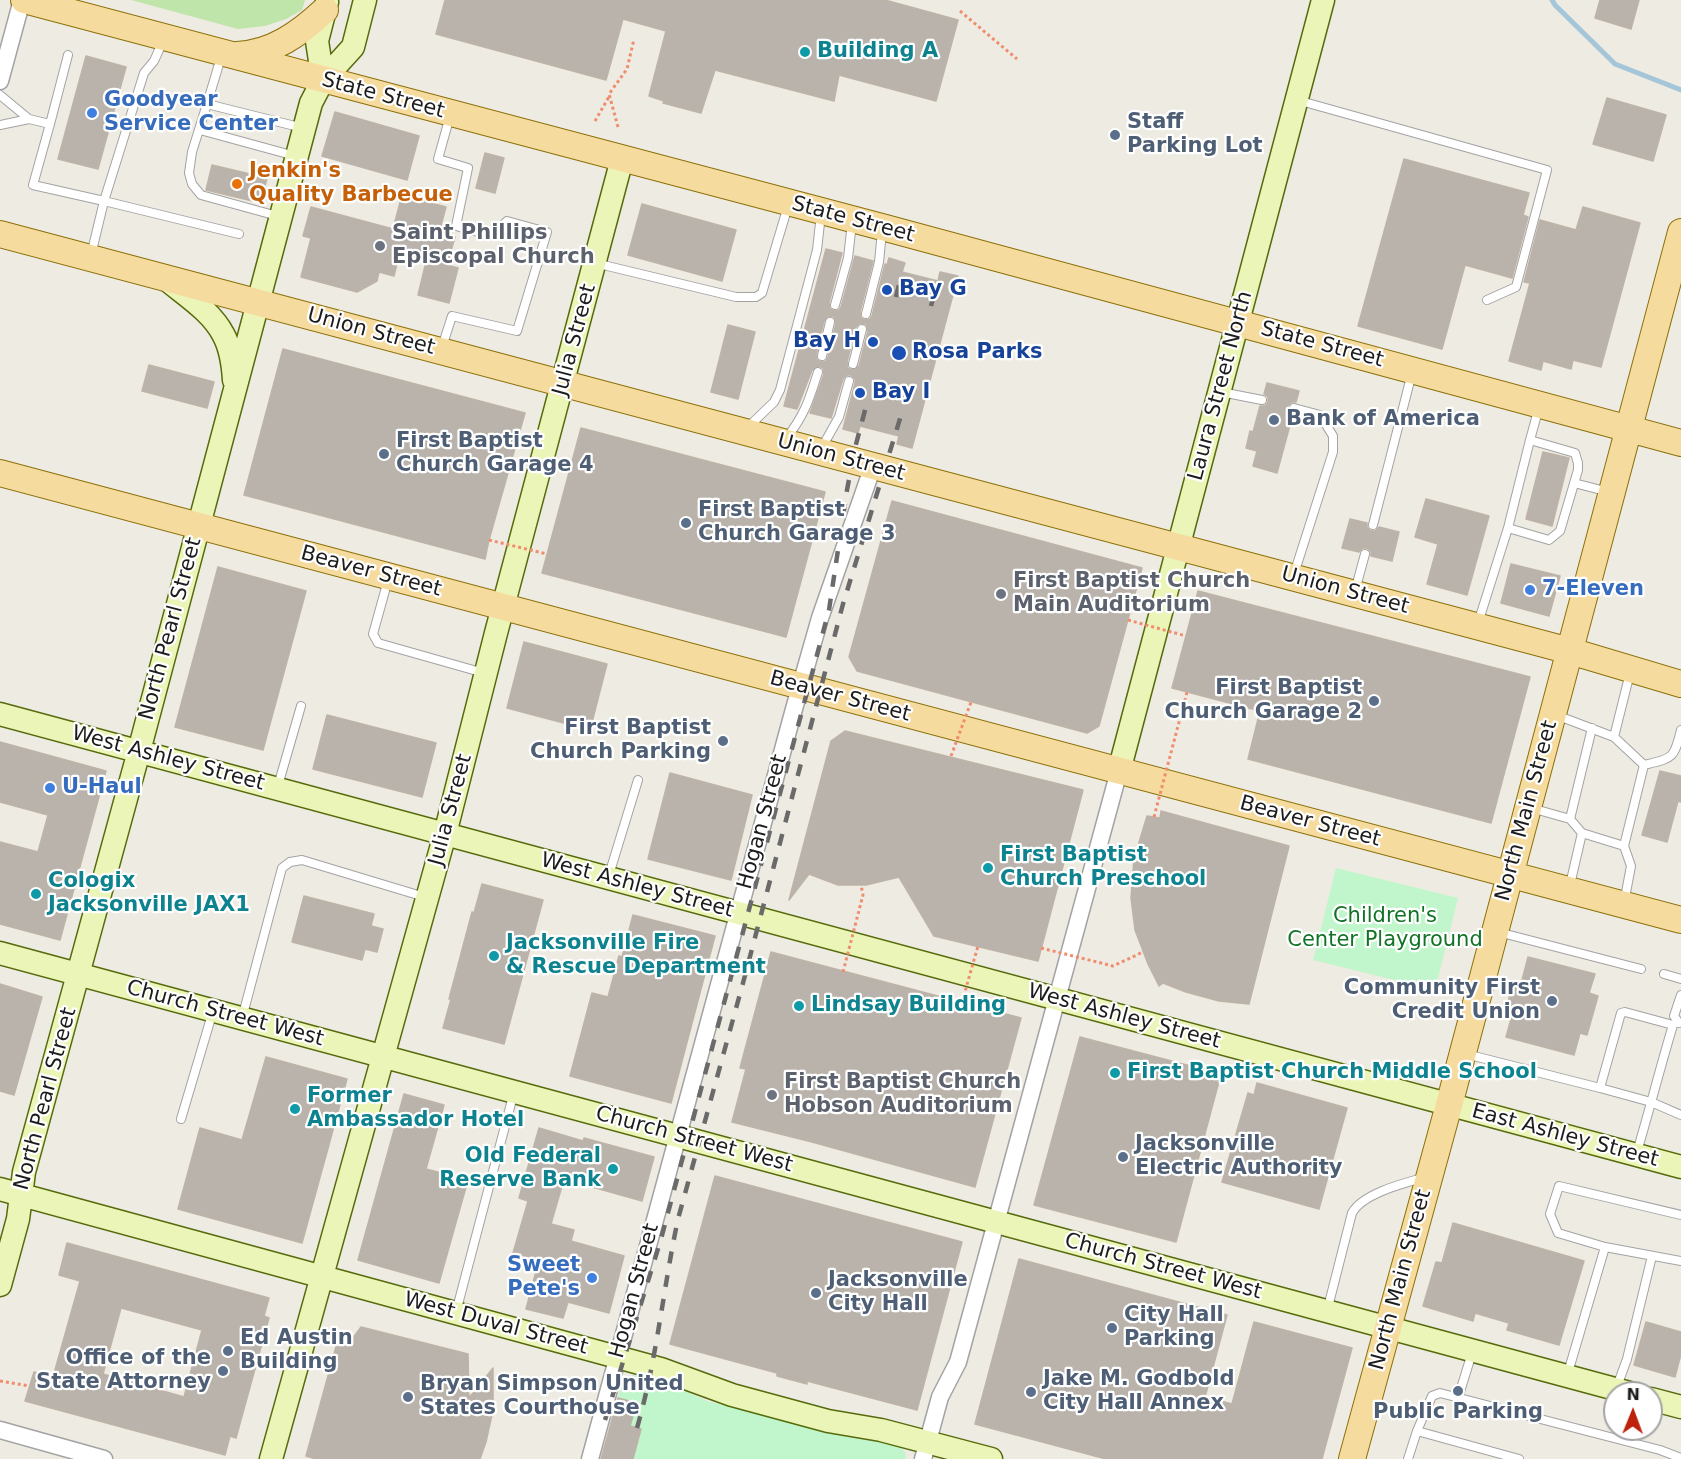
<!DOCTYPE html>
<html>
<head>
<meta charset="utf-8">
<style>
  body { margin:0 }
  #map { position:relative; width:1681px; height:1459px; overflow:hidden; background:#edebe2; font-family:"DejaVu Sans",sans-serif }
  canvas { display:block }
  .north { position:absolute; left:1603px; top:1381px; width:60px; height:60px; box-sizing:border-box; background:#fff; border:2px solid #a4a4a4; border-radius:50%; rotate:1deg; font-size:16px; font-weight:700; line-height:24px; text-align:center; color:#1c1c1c }
  .north::after { content:''; display:block; margin:auto; width:21px; height:27px; background:#bd220c; clip-path:polygon(50% 0,100% 100%,50% 72%,0 100%) }
</style>
</head>
<body>
<div id="map">
<canvas width="1681" height="1459"></canvas>
<div class="north">N</div>
</div>
<script>
const c = document.querySelector('canvas').getContext('2d');
c.lineJoin = 'round';
function paint(path, color) { c.fillStyle = color; c.fill(path, 'evenodd'); }
function trace(path, color, width, dash) { c.strokeStyle = color; c.lineWidth = width; c.lineCap = dash ? 'butt' : 'round'; c.setLineDash(dash || []); c.stroke(path); }
function drawText(font, color, halo, rows, align = 'center') {
  c.font = font + ' "DejaVu Sans",sans-serif'; c.lineWidth = 4.5; c.setLineDash([]); c.textBaseline = 'middle'; c.strokeStyle = halo; c.fillStyle = color; for (const [text, x, y, turn = 0] of rows) {
    c.save(); c.translate(x, y); c.rotate((+turn || 0) * Math.PI / 180); c.textAlign = isNaN(turn) ? turn : align; if (halo) c.strokeText(text, 0, 0); c.fillText(text, 0, 0); c.restore();
  }
}
paint(new Path2D(`
  M 131,0 L 305,0 L 302,10 L 286,19 L 265,26 L 238,29 Z`), '#c0e5ab');
paint(new Path2D(`
  M 1336,868 L 1458,898 L 1435,990 L 1313,960 Z
  M 632,1375 L 667,1382 L 707,1401 L 854,1438 L 885,1442 L 900,1447 L 905,1452 L 906,1459 L 601,1459 L 622,1383 Z`), '#c1f6cc');
trace(new Path2D(`
  M 1552,0 L 1555,5 L 1615,64 L 1681,90`), '#a5c6d8', 5);
const building = new Path2D(`
  M 445,0 L 885,0 L 958,20 L 936,101 L 839,75 L 834,101 L 715,70 L 701,113 L 663,103 L 664,101 L 649,96 L 666,31 L 623,19 L 606,80 L 436,34 Z
  M 1600,0 L 1639,0 L 1631,29 L 1595,18 Z
  M 86,56 L 126,67 L 98,169 L 58,159 Z
  M 1607,98 L 1666,115 L 1653,161 L 1593,144 Z
  M 335,112 L 419,136 L 407,180 L 322,156 Z
  M 485,153 L 504,158 L 495,193 L 476,188 Z
  M 1404,159 L 1529,193 L 1523,215 L 1528,217 L 1512,278 L 1465,265 L 1442,349 L 1358,326 Z
  M 212,165 L 267,178 L 261,203 L 206,190 Z
  M 402,195 L 446,207 L 439,233 L 455,237 L 447,265 L 458,268 L 449,303 L 418,295 L 426,262 L 399,255 L 394,276 L 379,272 L 377,281 L 357,292 L 301,277 L 311,238 L 303,236 L 311,207 L 393,229 Z
  M 642,204 L 736,230 L 722,281 L 628,255 Z
  M 1583,207 L 1640,223 L 1601,367 L 1573,360 L 1571,369 L 1543,361 L 1541,370 L 1509,361 L 1530,283 L 1524,282 L 1540,220 L 1576,230 Z
  M 826,249 L 842,253 L 829,303 L 830,309 L 834,311 L 839,310 L 841,307 L 855,256 L 873,261 L 860,312 L 861,318 L 865,320 L 870,319 L 872,316 L 885,264 L 887,265 L 889,258 L 905,263 L 902,272 L 938,281 L 940,272 L 958,276 L 912,448 L 897,444 L 899,436 L 860,426 L 858,433 L 843,429 L 855,383 L 855,379 L 851,375 L 847,375 L 843,379 L 831,418 L 810,413 L 824,374 L 823,368 L 819,366 L 812,370 L 797,409 L 784,406 ZM 828,316 L 834,317 L 836,323 L 828,357 L 826,361 L 821,362 L 817,360 L 816,355 L 824,321 ZM 860,323 L 866,324 L 868,331 L 859,366 L 852,370 L 848,368 L 847,362 L 856,327 Z
  M 728,325 L 755,332 L 738,399 L 711,392 Z
  M 283,349 L 525,413 L 489,540 L 485,559 L 244,495 Z
  M 149,365 L 214,382 L 207,408 L 142,391 Z
  M 1267,383 L 1299,391 L 1296,402 L 1292,402 L 1288,406 L 1288,410 L 1293,414 L 1277,473 L 1253,466 L 1257,451 L 1246,448 L 1250,431 L 1253,432 L 1260,406 L 1265,406 L 1268,402 L 1268,397 L 1264,394 Z
  M 581,428 L 825,492 L 786,637 L 542,573 Z
  M 1543,452 L 1569,458 L 1552,526 L 1526,519 Z
  M 1426,499 L 1489,516 L 1467,595 L 1427,584 L 1438,544 L 1415,537 Z
  M 892,501 L 1142,568 L 1099,726 L 1087,733 L 857,671 L 849,657 Z
  M 1350,519 L 1367,523 L 1367,527 L 1371,531 L 1375,531 L 1379,527 L 1399,532 L 1392,561 L 1371,556 L 1371,552 L 1367,548 L 1363,548 L 1359,552 L 1342,548 Z
  M 1511,564 L 1560,576 L 1549,616 L 1501,603 Z
  M 218,567 L 306,591 L 263,750 L 175,727 Z
  M 1198,591 L 1530,677 L 1491,823 L 1248,759 L 1260,711 L 1172,688 Z
  M 524,642 L 607,664 L 590,730 L 507,708 Z
  M 327,715 L 436,743 L 422,797 L 313,769 Z
  M 845,731 L 1083,790 L 1038,961 L 934,936 L 899,877 L 866,885 L 838,885 L 809,874 L 789,900 L 831,741 Z
  M 0,742 L 106,771 L 60,940 L 0,924 L 0,842 L 38,852 L 48,815 L 0,802 Z
  M 1660,771 L 1681,776 L 1681,802 L 1678,801 L 1667,842 L 1642,835 Z
  M 670,773 L 752,795 L 731,880 L 648,859 Z
  M 1161,811 L 1289,846 L 1249,1004 L 1219,1001 L 1186,992 L 1163,983 L 1159,986 L 1148,964 L 1135,930 L 1131,898 L 1134,859 L 1147,816 L 1160,818 Z
  M 482,884 L 543,900 L 504,1044 L 443,1028 L 451,999 L 449,999 L 472,912 L 474,913 Z
  M 304,896 L 374,914 L 371,926 L 383,929 L 377,952 L 365,949 L 362,960 L 292,942 Z
  M 633,915 L 715,936 L 671,1103 L 570,1076 L 592,993 L 608,997 L 619,956 L 622,957 Z
  M 771,952 L 1021,1018 L 975,1187 L 812,1142 L 732,1122 L 746,1069 L 740,1068 Z
  M 1528,957 L 1595,974 L 1589,993 L 1598,996 L 1587,1035 L 1580,1033 L 1574,1055 L 1506,1037 L 1514,1008 L 1507,1006 L 1513,982 L 1521,984 Z
  M 0,984 L 42,997 L 14,1095 L 0,1091 Z
  M 1080,1037 L 1221,1074 L 1176,1242 L 1034,1205 Z
  M 266,1057 L 347,1079 L 302,1243 L 178,1209 L 200,1128 L 242,1140 Z
  M 1257,1083 L 1347,1108 L 1319,1209 L 1222,1182 L 1248,1093 L 1254,1095 Z
  M 404,1094 L 444,1105 L 426,1169 L 468,1180 L 439,1283 L 358,1260 Z
  M 539,1128 L 583,1141 L 584,1138 L 654,1157 L 642,1201 L 564,1179 L 551,1224 L 574,1230 L 571,1241 L 624,1256 L 609,1313 L 568,1302 L 563,1318 L 526,1309 L 539,1260 L 513,1253 L 528,1201 L 519,1198 Z
  M 715,1176 L 962,1242 L 917,1410 L 807,1381 L 807,1384 L 777,1376 L 777,1373 L 670,1344 Z
  M 1453,1223 L 1584,1261 L 1559,1345 L 1507,1330 L 1509,1323 L 1475,1313 L 1473,1321 L 1423,1306 L 1436,1262 L 1442,1263 Z
  M 67,1243 L 269,1298 L 264,1316 L 269,1318 L 236,1438 L 230,1436 L 225,1455 L 25,1401 L 34,1372 L 53,1377 L 80,1281 L 59,1275 ZM 121,1308 L 202,1330 L 184,1397 L 103,1374 Z
  M 1019,1259 L 1227,1315 L 1205,1397 L 1232,1404 L 1254,1322 L 1352,1348 L 1322,1459 L 1106,1459 L 975,1424 Z
  M 1646,1322 L 1681,1332 L 1681,1354 L 1675,1377 L 1634,1365 Z
  M 361,1327 L 468,1354 L 469,1398 L 493,1368 L 493,1410 L 486,1442 L 480,1459 L 316,1459 L 306,1456 L 337,1343 L 347,1346 Z
  M 618,1398 L 637,1403 L 630,1426 L 641,1429 L 633,1459 L 601,1459 Z`);
paint(building, '#b9b3ac');
trace(building, '#beb3a6', 1.5);
const lane = new Path2D(`
  M 163,41 L 154,61 L 144,73 L 104,201 L 239,234
  M 0,95 L 29,119
  M 1297,100 L 1547,170 L 1516,287 L 1487,300
  M 207,104 L 222,54
  M 50,124 L 33,185 L 104,201 L 91,255
  M 0,125 L 29,119 L 50,124 L 68,55
  M 200,130 L 295,156
  M 281,217 L 201,195 L 192,184 L 189,173 L 192,152 L 207,104 L 303,128
  M 595,263 L 736,297 L 756,297 L 762,293 L 788,206
  M 835,305 L 848,258 L 852,223
  M 866,314 L 879,262 L 882,231
  M 442,347 L 452,316 L 517,331 L 547,232 L 507,221 L 492,236 L 456,226 L 468,168 L 438,159 L 450,116
  M 822,356 L 830,322
  M 853,364 L 862,329
  M 1221,392 L 1262,400
  M 746,429 L 774,402 L 780,390 L 817,250 L 821,214
  M 785,440 C 804,416 809,401 818,372
  M 1530,440 L 1539,407
  M 821,449 L 839,417 L 849,381
  M 1574,483 L 1609,492
  M 1373,525 L 1412,373
  M 1294,574 L 1333,452 L 1333,436 L 1320,415 L 1294,408
  M 388,580 L 373,634 L 378,643 L 484,673
  M 1355,591 L 1365,554
  M 1478,623 L 1508,528 L 1530,440 L 1575,453 L 1578,463 L 1578,470 L 1560,531 L 1549,540 L 1508,528
  M 1556,715 L 1614,737 L 1630,673
  M 1614,737 L 1644,765
  M 277,789 L 301,706
  M 1531,808 L 1570,819 L 1582,833 L 1624,846 L 1644,765 C 1673,758 1674,759 1681,730
  M 1570,819 L 1592,728
  M 1624,846 L 1631,866 L 1624,903
  M 608,878 L 638,780
  M 1569,889 L 1582,833
  M 1498,932 L 1641,969
  M 1664,974 L 1681,979
  M 242,1018 L 282,868 L 290,862 L 302,860 L 428,898
  M 1679,1023 L 1674,1016 L 1681,995
  M 1466,1054 L 1600,1088
  M 181,1119 L 213,1011
  M 1636,1155 C 1649,1112 1660,1068 1673,1025 L 1625,1012 L 1621,1013 L 1600,1088 L 1651,1102 L 1681,1115
  M 1681,1215 L 1559,1186 L 1550,1214 L 1558,1233 L 1605,1247 L 1681,1261
  M 1327,1311 L 1352,1213 C 1363,1193 1405,1183 1426,1177
  M 456,1312 L 514,1092
  M 1567,1376 L 1605,1247
  M 1616,1389 L 1627,1359 L 1652,1256
  M 1458,1398 L 1472,1353
  M 1408,1459 L 1417,1431
  M 1519,1459 L 1417,1431 L 1432,1396 L 1440,1393 L 1660,1450 L 1681,1458`);
const street = new Path2D(`
  M 0,81 L 22,0
  M 0,1430 L 104,1459
  M 590,1459 L 794,709 L 820,618 L 873,466
  M 923,1459 L 940,1397 L 958,1362 L 1119,771`);
const secondary = new Path2D(`
  M 323,80 L 317,41 L 327,2
  M 166,279 C 185,295 211,311 223,334 C 231,348 233,364 234,380
  M 0,714 L 1681,1167
  M 1119,771 L 1323,0
  M 0,953 L 1630,1393
  M 0,1189 L 617,1357 L 661,1369 L 732,1395 L 828,1421 L 881,1430 L 991,1459
  M 0,1285 L 18,1219 L 24,1172 L 139,751 L 311,103 L 323,80 L 353,47 L 365,0
  M 1651,1399 L 1681,1407
  M 271,1459 L 445,834 L 496,633 L 622,159`);
const primary = new Path2D(`
  M 24,0 L 882,227 L 1681,443
  M 237,55 C 273,53 299,34 325,10
  M 0,234 L 1570,651 L 1681,684
  M 0,473 L 1681,920
  M 1352,1459 L 1449,1105 L 1681,232`);
trace(lane, '#a3a3a3', 10);
trace(street, '#a3a3a3', 19);
trace(secondary, '#556b0b', 25);
trace(primary, '#8c7009', 28);
trace(new Path2D(`
  M 960,11 L 1017,59
  M 595,121 L 610,95
  M 618,127 L 609,94 L 627,69 L 634,39
  M 0,1381 L 29,1386`), '#f18d6f', 3, [3, 3]);
trace(lane, '#fff', 8);
trace(street, '#fff', 16);
trace(secondary, '#ebf5b8', 22);
trace(primary, '#f6db9f', 26);
trace(new Path2D(`
  M 896,297 L 901,277
  M 931,306 L 936,287
  M 605,1420 L 661,1239 L 829,610 L 847,490 L 855,448 L 868,399
  M 637,1428 C 657,1359 663,1289 678,1219 L 743,983 L 843,604 L 903,409`), '#6a6a6a', 4.5, [12, 12]);
trace(new Path2D(`
  M 489,540 L 547,554
  M 1128,620 L 1186,636
  M 951,756 L 971,702
  M 1154,817 L 1187,692
  M 1041,948 L 1113,966 L 1143,952
  M 843,972 L 863,895 L 861,885
  M 962,1002 L 978,946`), '#f18d6f', 3, [3, 3]);
for (const [x, y, r, color] of [
  [805,52,6,"#0f9aa8"],
  [92,113,6,"#3f7fe0"],
  [1115,135,6,"#5c6f8a"],
  [237,184,6,"#e8710a"],
  [380,246,6,"#6b7280"],
  [887,290,6,"#1a4fb4"],
  [873,342,6,"#1a4fb4"],
  [899,353,8,"#1a4fb4"],
  [860,393,6,"#1a4fb4"],
  [1274,420,6,"#5c6f8a"],
  [384,454,6,"#5c6f8a"],
  [686,523,6,"#5c6f8a"],
  [1530,590,6,"#3f7fe0"],
  [1001,594,6,"#6b7280"],
  [1374,701,6,"#5c6f8a"],
  [723,741,6,"#5c6f8a"],
  [50,788,6,"#3f7fe0"],
  [988,868,6,"#0f9aa8"],
  [36,894,6,"#0f9aa8"],
  [494,956,6,"#0f9aa8"],
  [1552,1001,6,"#5c6f8a"],
  [799,1006,6,"#0f9aa8"],
  [1115,1073,6,"#0f9aa8"],
  [772,1095,6,"#6b7280"],
  [295,1109,6,"#0f9aa8"],
  [1123,1157,6,"#5c6f8a"],
  [613,1169,6,"#0f9aa8"],
  [592,1278,6,"#3f7fe0"],
  [816,1293,6,"#5c6f8a"],
  [1112,1328,6,"#5c6f8a"],
  [228,1351,6,"#5c6f8a"],
  [223,1371,6,"#5c6f8a"],
  [1458,1391,6,"#5c6f8a"],
  [1031,1392,6,"#5c6f8a"],
  [408,1397,6,"#5c6f8a"]
]) { const dot = new Path2D(); dot.arc(x, y, r, 0, 2 * Math.PI); c.fillStyle = color; c.fill(dot); trace(dot, '#fff', 2); }
drawText('bold 21px', '#0d838f', '#fff', [
  ["Building A",817,52],
  ["First Baptist",1000,856],
  ["Church Preschool",1000,880],
  ["Cologix",48,882],
  ["Jacksonville JAX1",48,906],
  ["Jacksonville Fire",506,944],
  ["& Rescue Department",506,968],
  ["Lindsay Building",811,1006],
  ["First Baptist Church Middle School",1127,1073],
  ["Former",307,1097],
  ["Ambassador Hotel",307,1121],
  ["Old Federal",601,1157,"right"],
  ["Reserve Bank",601,1181,"right"]
], 'left');
drawText('21px', '#1c1c1c', '#fff', [
  ["State Street",383,96,15],
  ["State Street",853,220,15],
  ["Union Street",371,332,15],
  ["Julia Street",575,340,-75],
  ["State Street",1322,345,15],
  ["Laura Street North",1221,386,-75],
  ["Union Street",841,458,15],
  ["Beaver Street",371,572,15],
  ["Union Street",1345,591,15],
  ["North Pearl Street",171,629,-75],
  ["Beaver Street",840,697,15],
  ["West Ashley Street",168,759,15],
  ["Julia Street",451,810,-75],
  ["North Main Street",1527,811,-75],
  ["Hogan Street",763,822,-75],
  ["Beaver Street",1310,822,15],
  ["West Ashley Street",637,886,15],
  ["Church Street West",225,1014,15],
  ["West Ashley Street",1124,1017,15],
  ["North Pearl Street",46,1099,-75],
  ["East Ashley Street",1565,1136,15],
  ["Church Street West",694,1140,15],
  ["Church Street West",1163,1267,15],
  ["North Main Street",1401,1280,-75],
  ["Hogan Street",635,1291,-75],
  ["West Duval Street",496,1324,15]
]);
drawText('bold 21px', '#366cbe', '#fff', [
  ["Goodyear",104,101],
  ["Service Center",104,125],
  ["7-Eleven",1542,590],
  ["U-Haul",62,788],
  ["Sweet",580,1266,"right"],
  ["Pete's",580,1290,"right"]
], 'left');
drawText('bold 21px', '#4e5e75', '#fff', [
  ["Staff",1127,123],
  ["Parking Lot",1127,147],
  ["Bank of America",1286,420],
  ["First Baptist",396,442],
  ["Church Garage 4",396,466],
  ["First Baptist",698,511],
  ["Church Garage 3",698,535],
  ["First Baptist",1362,689,"right"],
  ["Church Garage 2",1362,713,"right"],
  ["First Baptist",711,729,"right"],
  ["Church Parking",711,753,"right"],
  ["Community First",1540,989,"right"],
  ["Credit Union",1540,1013,"right"],
  ["Jacksonville",1135,1145],
  ["Electric Authority",1135,1169],
  ["Jacksonville",828,1281],
  ["City Hall",828,1305],
  ["City Hall",1124,1316],
  ["Parking",1124,1340],
  ["Ed Austin",240,1339],
  ["Building",240,1363],
  ["Office of the",211,1359,"right"],
  ["State Attorney",211,1383,"right"],
  ["Jake M. Godbold",1043,1380],
  ["City Hall Annex",1043,1404],
  ["Bryan Simpson United",420,1385],
  ["States Courthouse",420,1409],
  ["Public Parking",1458,1413,"center"]
], 'left');
drawText('bold 21px', '#c56008', '#fff', [
  ["Jenkin's",249,172],
  ["Quality Barbecue",249,196]
], 'left');
drawText('bold 21px', '#5b616d', '#fff', [
  ["Saint Phillips",392,234],
  ["Episcopal Church",392,258],
  ["First Baptist Church",1013,582],
  ["Main Auditorium",1013,606],
  ["First Baptist Church",784,1083],
  ["Hobson Auditorium",784,1107]
], 'left');
drawText('bold 21px', '#164399', '#fff', [
  ["Bay G",899,290],
  ["Bay H",861,342,"right"],
  ["Rosa Parks",912,353],
  ["Bay I",872,393]
], 'left');
drawText('21px', '#127326', '#fff', [
  ["Children's",1385,917],
  ["Center Playground",1385,941]
]);
</script>
</body>
</html>
